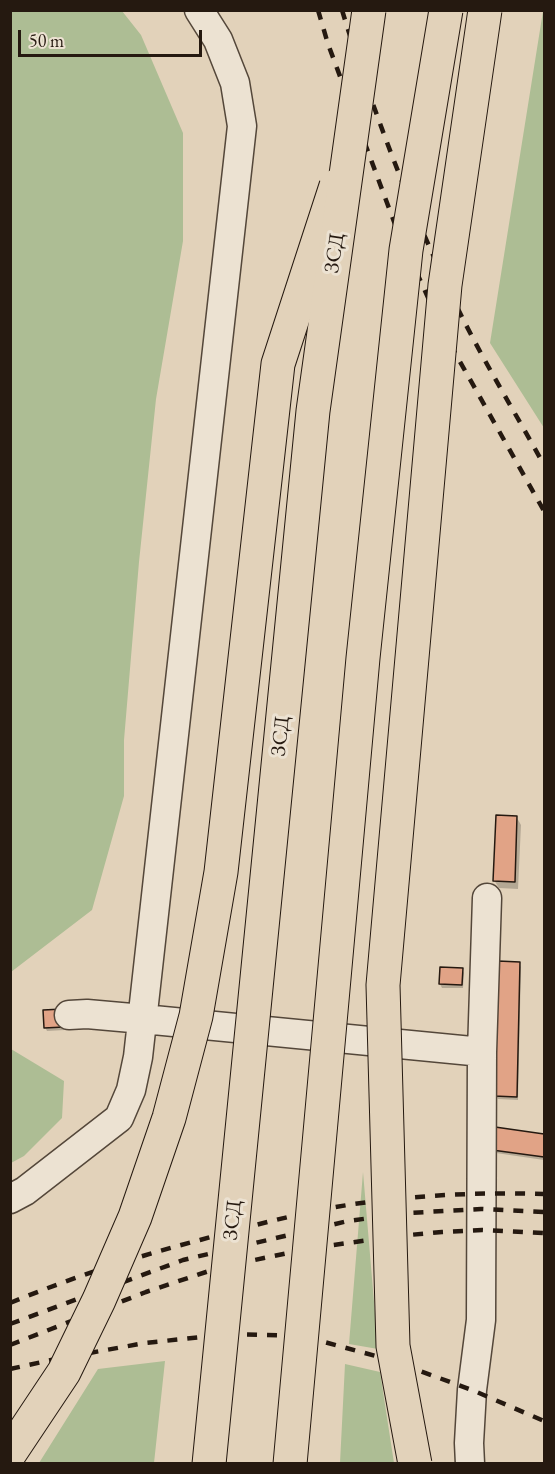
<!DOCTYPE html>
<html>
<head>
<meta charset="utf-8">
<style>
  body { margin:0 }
  #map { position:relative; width:555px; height:1474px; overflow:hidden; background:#e2d2ba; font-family:"EB Garamond",serif }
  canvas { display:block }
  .frame { position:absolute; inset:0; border:12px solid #251910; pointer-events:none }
  .scale { position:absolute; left:18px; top:30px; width:184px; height:27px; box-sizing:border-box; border:3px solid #251910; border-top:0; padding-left:8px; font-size:18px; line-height:21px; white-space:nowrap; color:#251910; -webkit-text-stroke:4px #ece2d2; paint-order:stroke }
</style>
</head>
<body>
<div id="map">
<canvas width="555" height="1474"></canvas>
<div class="frame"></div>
<div class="scale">50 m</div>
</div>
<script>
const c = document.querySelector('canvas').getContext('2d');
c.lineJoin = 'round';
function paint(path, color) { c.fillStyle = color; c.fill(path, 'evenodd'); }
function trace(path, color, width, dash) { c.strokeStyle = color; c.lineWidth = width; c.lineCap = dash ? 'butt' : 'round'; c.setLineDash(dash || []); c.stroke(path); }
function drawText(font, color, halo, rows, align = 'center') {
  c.font = font + ' "EB Garamond",serif'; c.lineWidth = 6; c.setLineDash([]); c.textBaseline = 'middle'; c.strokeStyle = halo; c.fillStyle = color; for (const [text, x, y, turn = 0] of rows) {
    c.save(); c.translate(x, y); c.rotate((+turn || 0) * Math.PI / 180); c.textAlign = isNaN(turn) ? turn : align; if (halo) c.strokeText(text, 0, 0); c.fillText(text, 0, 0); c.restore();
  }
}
paint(new Path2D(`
  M 11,10 L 122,11 L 141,35 L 183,133 L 183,241 L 156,399 L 139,562 L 124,740 L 124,796 L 92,910 L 11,972 Z
  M 543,11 L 544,11 L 544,428 L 490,343 Z
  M 11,1049 L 64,1081 L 62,1118 L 24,1156 L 11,1163 Z
  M 363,1172 L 378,1349 L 349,1344 Z
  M 165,1361 L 154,1463 L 39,1463 L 98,1369 Z
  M 345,1364 L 380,1372 L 394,1463 L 340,1463 Z`), '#adbd94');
paint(new Path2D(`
  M 517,818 L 521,825 L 518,889 L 499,888 L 494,880 Z
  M 519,963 L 521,967 L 518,1100 L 498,1099 L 496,1096 Z
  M 441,969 L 462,969 L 464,973 L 463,988 L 442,988 L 440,984 Z
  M 64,1014 L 65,1030 L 47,1031 L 45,1027 Z
  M 497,1129 L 544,1136 L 544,1160 L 496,1153 L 494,1149 Z`), '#0003');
const building = new Path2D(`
  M 496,815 L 517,816 L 515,882 L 493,881 Z
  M 498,961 L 520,962 L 517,1097 L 494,1096 Z
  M 440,967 L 463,968 L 462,985 L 439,984 Z
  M 63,1009 L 64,1027 L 44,1028 L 43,1010 Z
  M 495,1127 L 544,1134 L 544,1157 L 492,1150 Z`);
paint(building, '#e1a386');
trace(building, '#251910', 1.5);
const minor = new Path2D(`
  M 69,1015 L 87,1014 L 143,1019 L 482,1052 L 481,1320 L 472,1390 L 469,1443 L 470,1464
  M 482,1052 L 487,898
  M 10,1199 L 25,1191 L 119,1118 L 131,1090 L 138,1057 L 242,126 L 235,83 L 218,40 L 199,10`);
trace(minor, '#54473a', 31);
trace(minor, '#ece2d2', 28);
trace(new Path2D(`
  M 318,10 L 328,44 L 396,227 L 445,335 L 544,511
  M 342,10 C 372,109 413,216 458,309 C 484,362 516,414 544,465
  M 10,1303 C 73,1277 135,1257 200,1240 C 251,1226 302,1212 354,1204 C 417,1195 482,1192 544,1194
  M 10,1324 L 183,1260 L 348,1221 L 408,1213 L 481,1209 L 544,1212
  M 10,1345 L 146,1292 L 221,1267 L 312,1248 L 398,1236 L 442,1232 L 482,1230 L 544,1233
  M 10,1369 L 56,1359 L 145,1343 L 230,1334 L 302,1336 L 387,1359 L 472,1390 L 544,1421`), '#251910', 4.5, [10, 10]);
const majorBridge = new Path2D(`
  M 10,1453 L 64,1372 L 99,1300 L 135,1217 L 169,1118 L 196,1016 L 221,872 L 278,364 L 336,186
  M 415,1464 L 393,1346 L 383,985 L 445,285 L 485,10`);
const highwayBridge = new Path2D(`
  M 209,1464 L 313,411 L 369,10
  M 290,1464 L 363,658 L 406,250 L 446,10`);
trace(majorBridge, '#251910', 35, []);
trace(highwayBridge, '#251910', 35, []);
trace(majorBridge, '#e2d2ba', 33);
trace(highwayBridge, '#e2d2ba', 33);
drawText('21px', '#251910', '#ece2d2', [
  ["ЗСД",335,253,-82],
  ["ЗСД",281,736,-84],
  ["ЗСД",233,1220,-84]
]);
</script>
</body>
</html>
